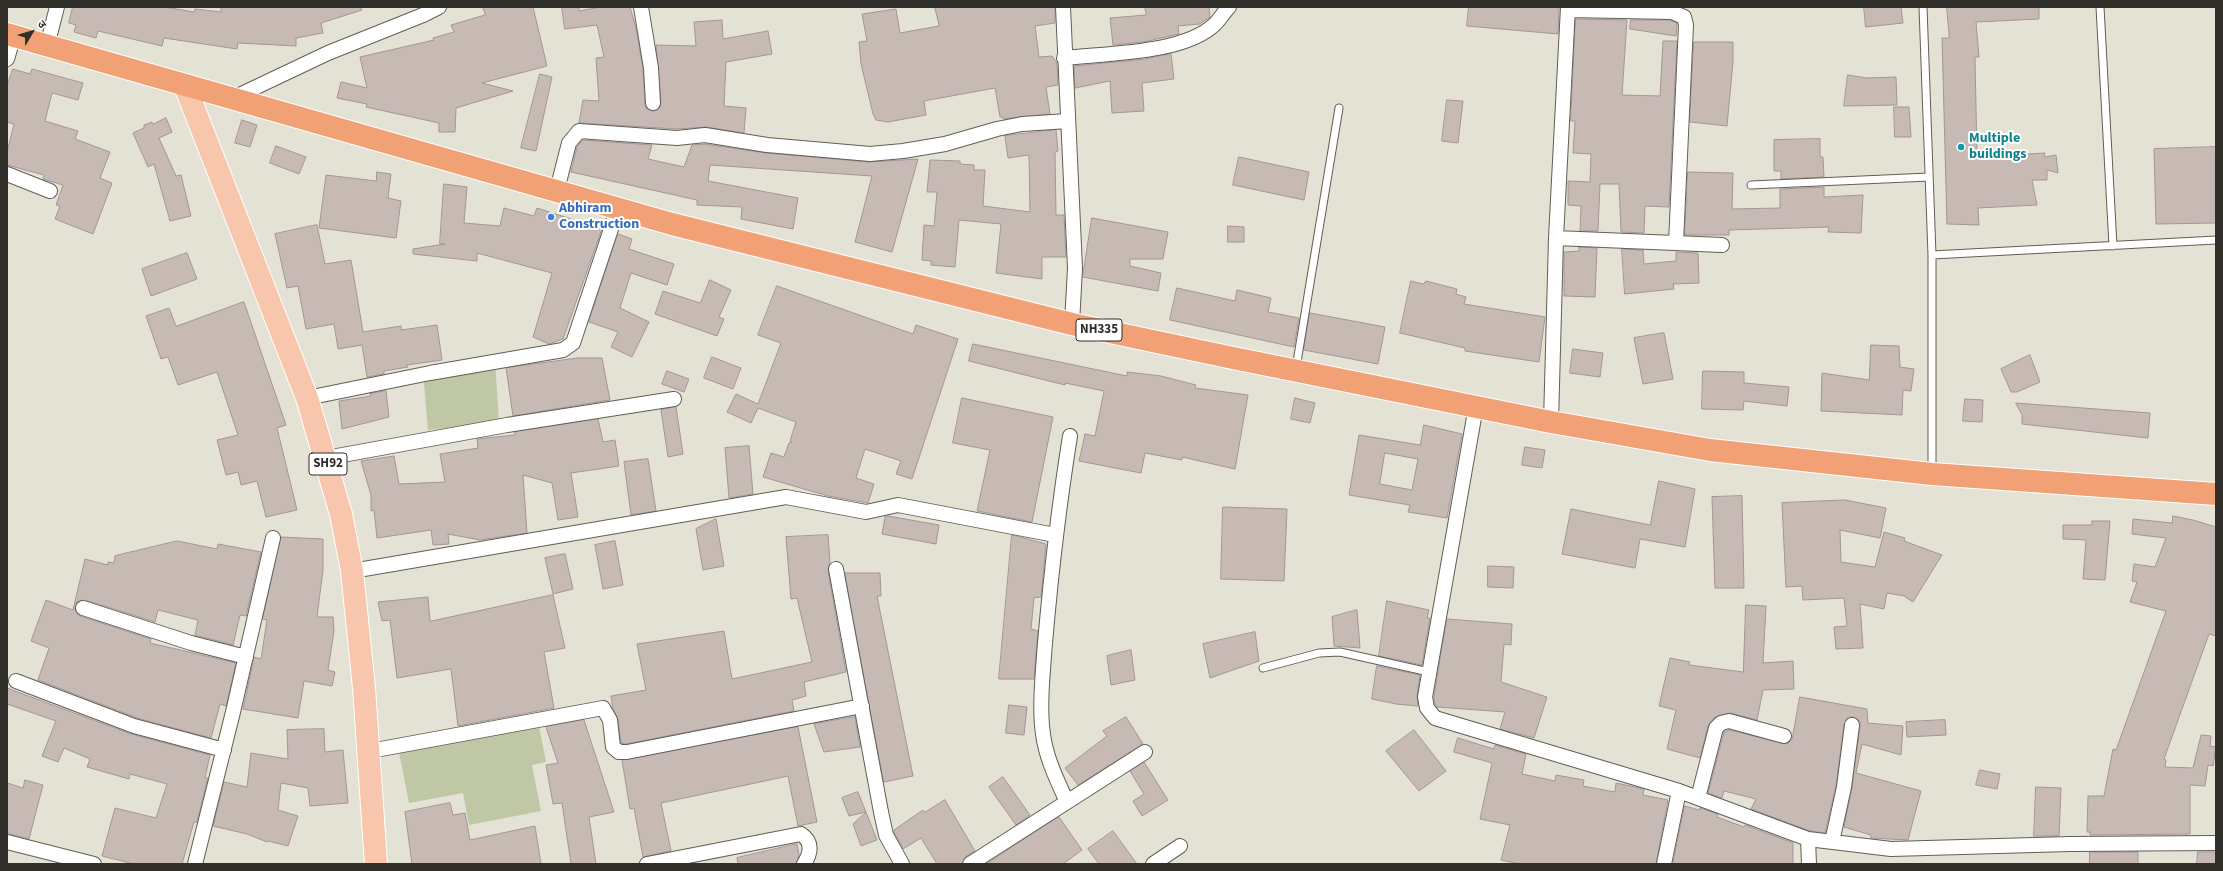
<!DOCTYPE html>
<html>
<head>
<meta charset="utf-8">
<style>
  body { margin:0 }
  #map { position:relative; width:2223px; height:871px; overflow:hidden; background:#e4e2d4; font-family:"Source Sans 3","Noto Sans Devanagari",sans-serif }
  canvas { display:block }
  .frame { position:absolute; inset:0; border:8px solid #312f2a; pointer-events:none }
  .north { position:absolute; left:12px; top:12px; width:40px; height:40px; -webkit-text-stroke:3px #fff; paint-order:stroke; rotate:52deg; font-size:11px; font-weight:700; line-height:16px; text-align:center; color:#312f2a }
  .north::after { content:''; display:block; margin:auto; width:14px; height:18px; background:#312f2a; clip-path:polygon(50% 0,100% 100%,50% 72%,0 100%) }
</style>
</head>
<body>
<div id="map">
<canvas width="2223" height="871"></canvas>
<div class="frame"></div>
<div class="north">उ</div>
</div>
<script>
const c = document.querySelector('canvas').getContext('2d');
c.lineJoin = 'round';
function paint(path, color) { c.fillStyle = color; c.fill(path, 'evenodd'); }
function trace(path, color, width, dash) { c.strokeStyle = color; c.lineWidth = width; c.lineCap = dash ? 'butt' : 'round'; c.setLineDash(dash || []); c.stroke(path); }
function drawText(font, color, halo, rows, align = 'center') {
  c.font = font + ' "Source Sans 3",sans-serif'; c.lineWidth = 4; c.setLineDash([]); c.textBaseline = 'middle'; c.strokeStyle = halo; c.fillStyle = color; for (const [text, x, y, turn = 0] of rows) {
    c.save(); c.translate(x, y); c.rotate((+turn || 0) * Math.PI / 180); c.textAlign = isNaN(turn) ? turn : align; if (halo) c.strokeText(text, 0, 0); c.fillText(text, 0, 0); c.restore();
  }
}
paint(new Path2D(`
  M 495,361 L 499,422 L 428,430 L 423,372 Z
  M 539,726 L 546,762 L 532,765 L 541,811 L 469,825 L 463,793 L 409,803 L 399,752 Z`), '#c0c7a4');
const building = new Path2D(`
  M 73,7 L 165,7 L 194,12 L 195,9 L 221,12 L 221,7 L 361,7 L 362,10 L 321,23 L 323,33 L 296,38 L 296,46 L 238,43 L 237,49 L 164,38 L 162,46 L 98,31 L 96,38 L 74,32 L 76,25 L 69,23 Z
  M 483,7 L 533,7 L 547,66 L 482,83 L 513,91 L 456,108 L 455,132 L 439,132 L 439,123 L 366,107 L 367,104 L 337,98 L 341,82 L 367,88 L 360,57 L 434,40 L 433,38 L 454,32 L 451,25 L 485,15 Z
  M 562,7 L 579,7 L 579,11 L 601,7 L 630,7 L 636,28 L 643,69 L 645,104 L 646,108 L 653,111 L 658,110 L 661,103 L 656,45 L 696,46 L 694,22 L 722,20 L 723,39 L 768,31 L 772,54 L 726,62 L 724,106 L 746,108 L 744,133 L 706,127 L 677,129 L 579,123 L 583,100 L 599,101 L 596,58 L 604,57 L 597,25 L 565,29 Z
  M 935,7 L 1055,7 L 1055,23 L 1035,26 L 1039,57 L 1052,56 L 1057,63 L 1058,85 L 1046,87 L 1050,114 L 1003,119 L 1003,117 L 1000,117 L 995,88 L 924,101 L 926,115 L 888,122 L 876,120 L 873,114 L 861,64 L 859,42 L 867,41 L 862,14 L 896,9 L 900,33 L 939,26 Z
  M 1145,7 L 1209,7 L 1210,17 L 1200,24 L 1178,26 L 1179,34 L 1143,42 L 1113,45 L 1110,18 L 1146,15 Z
  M 1469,7 L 1559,7 L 1558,34 L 1467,26 Z
  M 1864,7 L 1901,7 L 1903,23 L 1866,27 Z
  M 1947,7 L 2039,7 L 2039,19 L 1976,22 L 1979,57 L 1975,57 L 1977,157 L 2045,153 L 2044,157 L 2056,155 L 2058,173 L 2047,170 L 2047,180 L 2032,180 L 2037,205 L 1978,208 L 1979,225 L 1947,224 L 1942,38 L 1949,38 Z
  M 1576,19 L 1627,20 L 1622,95 L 1660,96 L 1663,41 L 1677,41 L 1669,207 L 1645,206 L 1644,233 L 1621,232 L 1619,184 L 1600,184 L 1598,231 L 1580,231 L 1581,206 L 1568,205 L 1568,181 L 1590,182 L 1591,154 L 1573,153 L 1575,121 L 1571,121 Z
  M 1631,20 L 1670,20 L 1677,23 L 1676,36 L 1630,29 Z
  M 1694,42 L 1733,42 L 1733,62 L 1727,126 L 1690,122 Z
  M 1171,54 L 1174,79 L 1142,83 L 1144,111 L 1112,113 L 1110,81 L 1075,88 L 1074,66 L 1145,59 Z
  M 13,69 L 30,74 L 32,69 L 83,83 L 78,100 L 52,93 L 45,121 L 78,131 L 75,139 L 110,152 L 100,178 L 112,183 L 93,234 L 55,219 L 60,206 L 56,205 L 63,185 L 43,179 L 44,175 L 7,165 L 7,152 L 14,124 L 7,122 L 7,86 Z
  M 540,74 L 552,77 L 536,151 L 521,148 Z
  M 1848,75 L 1867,78 L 1896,77 L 1897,105 L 1844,106 Z
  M 1447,100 L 1463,101 L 1458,143 L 1442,141 Z
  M 1894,107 L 1909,107 L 1911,137 L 1895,137 Z
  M 166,118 L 172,132 L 159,138 L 176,176 L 181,175 L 191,216 L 170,221 L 154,164 L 148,167 L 133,133 L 144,128 L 144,125 L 152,122 L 153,124 Z
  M 242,120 L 257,125 L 250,147 L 235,143 Z
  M 1056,130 L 1058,151 L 1055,152 L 1056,215 L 1064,215 L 1066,257 L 1042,257 L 1042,279 L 996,273 L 1001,224 L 959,220 L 955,267 L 931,265 L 931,261 L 922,260 L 924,225 L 934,226 L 937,192 L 927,192 L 930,160 L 960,161 L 960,164 L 974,165 L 974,170 L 985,170 L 983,206 L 1030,212 L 1029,155 L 1008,158 L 1005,136 Z
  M 1820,139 L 1820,157 L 1823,157 L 1824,177 L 1781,179 L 1781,171 L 1774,171 L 1774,140 Z
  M 583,140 L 652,145 L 648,159 L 684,167 L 692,145 L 705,144 L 766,153 L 869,162 L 918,159 L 892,252 L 855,242 L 872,176 L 710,165 L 708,181 L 798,198 L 793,229 L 741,219 L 742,207 L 697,205 L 697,200 L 571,172 L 577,147 Z
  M 276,146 L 306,157 L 299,174 L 270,163 Z
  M 2216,147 L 2216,223 L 2156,224 L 2154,149 Z
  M 1239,157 L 1309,172 L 1304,200 L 1233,185 Z
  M 377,172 L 391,174 L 388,198 L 401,201 L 396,238 L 319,228 L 326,175 L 376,181 Z
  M 1688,172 L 1733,173 L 1732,209 L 1780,208 L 1780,189 L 1824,187 L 1824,197 L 1863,195 L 1861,233 L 1828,232 L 1829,227 L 1729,230 L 1729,235 L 1685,235 Z
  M 444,184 L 467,187 L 464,223 L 500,226 L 504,208 L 534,216 L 537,208 L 602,229 L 563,339 L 549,344 L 533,337 L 552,273 L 477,253 L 477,261 L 413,254 L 413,249 L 445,244 L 440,244 Z
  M 1092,218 L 1168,232 L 1163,259 L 1130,259 L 1130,266 L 1161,273 L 1158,291 L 1083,277 Z
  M 317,225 L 325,264 L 351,260 L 363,332 L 401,326 L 401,330 L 437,325 L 442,360 L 407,365 L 408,367 L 384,371 L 384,374 L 367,377 L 362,345 L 338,349 L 334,324 L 306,329 L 298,286 L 287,288 L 275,234 Z
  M 1228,226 L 1244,227 L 1244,242 L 1228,242 Z
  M 618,234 L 632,239 L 629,249 L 674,264 L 667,285 L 631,273 L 620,308 L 649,322 L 632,357 L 611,347 L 618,332 L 589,322 Z
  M 1579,247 L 1597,248 L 1595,297 L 1564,296 L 1564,252 L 1579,251 Z
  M 1622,249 L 1643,250 L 1644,264 L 1676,261 L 1676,252 L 1698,253 L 1699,283 L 1673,284 L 1674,289 L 1625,294 Z
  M 187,253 L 197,279 L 151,296 L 142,269 Z
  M 710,280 L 731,290 L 719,317 L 724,319 L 717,336 L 655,314 L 663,291 L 700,303 Z
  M 1411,281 L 1423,284 L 1426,281 L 1457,289 L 1456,294 L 1466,297 L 1464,304 L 1545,317 L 1539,362 L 1465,351 L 1465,348 L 1400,333 Z
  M 777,286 L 913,334 L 916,325 L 958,339 L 912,479 L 896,474 L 901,461 L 865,449 L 856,478 L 874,484 L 868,503 L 828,496 L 763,477 L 771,453 L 784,457 L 789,443 L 792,442 L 790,441 L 796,422 L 758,408 L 751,423 L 727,412 L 736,394 L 758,404 L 781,343 L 758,335 Z
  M 1177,288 L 1235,301 L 1237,290 L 1271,298 L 1268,312 L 1299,318 L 1294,347 L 1170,320 Z
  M 244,302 L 286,425 L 277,428 L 297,510 L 266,517 L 257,481 L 241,485 L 238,472 L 226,475 L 217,440 L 238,435 L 217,372 L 178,385 L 168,357 L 161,359 L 146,316 L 169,308 L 176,326 Z
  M 1310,313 L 1385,327 L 1378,364 L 1304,350 Z
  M 1664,333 L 1673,379 L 1643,384 L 1634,338 Z
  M 973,344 L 1127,376 L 1127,372 L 1161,376 L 1196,385 L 1195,388 L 1248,395 L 1235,469 L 1182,457 L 1182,460 L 1145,453 L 1141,473 L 1079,461 L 1085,434 L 1095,436 L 1104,391 L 1065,383 L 1065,385 L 969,361 Z
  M 1871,345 L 1899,346 L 1900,367 L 1914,369 L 1911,391 L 1903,390 L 1902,415 L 1821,411 L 1822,373 L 1869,380 Z
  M 1573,349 L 1603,353 L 1600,377 L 1570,373 Z
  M 2030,355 L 2040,382 L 2017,392 L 2011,392 L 2001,369 Z
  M 712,357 L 741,368 L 733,389 L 704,378 Z
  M 578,358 L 602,358 L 610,400 L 513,416 L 506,368 Z
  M 667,371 L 689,379 L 684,392 L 662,384 Z
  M 1703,371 L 1744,372 L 1744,383 L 1789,387 L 1787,406 L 1744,401 L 1743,410 L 1702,409 Z
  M 386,391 L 389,417 L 342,429 L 339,401 L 371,396 L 370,394 Z
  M 962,398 L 1053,417 L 1032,522 L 977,511 L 990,450 L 953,443 Z
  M 1295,398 L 1315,403 L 1310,423 L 1291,419 Z
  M 1965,399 L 1983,400 L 1982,422 L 1963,421 Z
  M 2016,403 L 2150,413 L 2148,438 L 2022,424 L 2022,415 Z
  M 676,407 L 683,454 L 668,457 L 661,410 Z
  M 598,419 L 603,442 L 615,440 L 619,466 L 571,473 L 578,517 L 558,520 L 552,483 L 523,475 L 527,533 L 480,540 L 448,534 L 449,544 L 433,545 L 431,530 L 377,538 L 374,510 L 371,511 L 371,495 L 361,461 L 394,456 L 399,484 L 445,482 L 440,454 L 478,448 L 477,439 L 515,435 L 515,432 Z
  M 1424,425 L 1462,434 L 1447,518 L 1408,512 L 1410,505 L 1349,495 L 1359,435 L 1420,445 ZM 1385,453 L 1418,459 L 1412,490 L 1380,484 Z
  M 749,446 L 753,494 L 729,498 L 725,448 Z
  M 1525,447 L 1545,450 L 1542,468 L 1522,465 Z
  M 648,459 L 656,511 L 631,515 L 624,462 Z
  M 1659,481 L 1695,489 L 1685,547 L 1640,539 L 1635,568 L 1562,554 L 1571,509 L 1650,525 Z
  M 1742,496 L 1744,588 L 1715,588 L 1712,497 Z
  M 1845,500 L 1886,508 L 1880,538 L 1840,530 L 1841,562 L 1875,567 L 1884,532 L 1905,538 L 1904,541 L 1942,555 L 1913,602 L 1904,596 L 1887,593 L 1884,609 L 1860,604 L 1863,648 L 1836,649 L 1834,627 L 1847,626 L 1844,598 L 1803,600 L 1802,586 L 1786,587 L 1782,503 Z
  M 1223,507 L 1287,509 L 1284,581 L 1221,579 Z
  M 888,516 L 939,525 L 936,544 L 882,534 L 885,517 Z
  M 2173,516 L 2193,520 L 2216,527 L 2216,636 L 2209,634 L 2164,759 L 2166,760 L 2165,767 L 2193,768 L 2201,735 L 2211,736 L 2210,746 L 2216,747 L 2213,766 L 2208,765 L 2205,786 L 2190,785 L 2190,834 L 2090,835 L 2090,832 L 2087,832 L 2088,796 L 2104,796 L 2113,749 L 2116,750 L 2166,611 L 2130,602 L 2137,582 L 2132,581 L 2134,564 L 2155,567 L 2166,538 L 2132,534 L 2133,519 L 2172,523 Z
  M 716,519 L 724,566 L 703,570 L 696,529 Z
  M 2092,521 L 2110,521 L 2105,580 L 2083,579 L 2086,540 L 2063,539 L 2063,525 L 2092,525 Z
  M 828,535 L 830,563 L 828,571 L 846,672 L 804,682 L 806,696 L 792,700 L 794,711 L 626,744 L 621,743 L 618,719 L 613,709 L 611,696 L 646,690 L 637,644 L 724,631 L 732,679 L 812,662 L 797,598 L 791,599 L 786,537 Z
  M 1012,535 L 1046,544 L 1041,597 L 1034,598 L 1031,629 L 1038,631 L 1034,679 L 999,679 Z
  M 281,537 L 323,539 L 323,570 L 317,617 L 333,617 L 334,631 L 328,670 L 335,672 L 332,686 L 304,681 L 298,718 L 243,709 L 254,657 L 261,659 L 267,620 L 263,619 Z
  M 177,541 L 217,549 L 218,544 L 261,552 L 246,616 L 240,615 L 233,645 L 195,635 L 198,620 L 158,610 L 155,622 L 85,600 L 77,602 L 75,609 L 80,616 L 151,639 L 150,643 L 236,663 L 226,706 L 220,704 L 211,738 L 137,718 L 38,680 L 49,648 L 31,641 L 46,600 L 73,610 L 85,559 L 108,565 L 108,562 L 114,563 L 115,556 Z
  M 615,541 L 623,585 L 603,589 L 595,545 Z
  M 565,554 L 573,589 L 553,594 L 545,558 Z
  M 1488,566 L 1514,567 L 1513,588 L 1488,587 Z
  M 845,573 L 880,573 L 881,596 L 877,596 L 913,776 L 884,782 Z
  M 553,595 L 565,648 L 544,652 L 554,708 L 458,726 L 451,669 L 397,678 L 390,620 L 382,621 L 378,602 L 428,597 L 430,621 Z
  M 1387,601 L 1429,610 L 1427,618 L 1430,618 L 1422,665 L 1379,656 Z
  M 1746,605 L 1766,606 L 1763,663 L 1793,661 L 1794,689 L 1763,690 L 1757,720 L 1731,713 L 1715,717 L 1708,726 L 1700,758 L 1667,749 L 1676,710 L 1659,706 L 1670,658 L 1690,662 L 1689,665 L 1743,672 Z
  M 1357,610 L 1360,648 L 1334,646 L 1332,617 Z
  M 1447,619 L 1512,624 L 1511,645 L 1504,644 L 1501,682 L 1547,697 L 1534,738 L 1500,729 L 1505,712 L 1437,707 L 1435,704 L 1434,697 Z
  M 1255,632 L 1259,661 L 1210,678 L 1203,644 Z
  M 1131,650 L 1135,680 L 1111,685 L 1107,656 Z
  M 1377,666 L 1420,675 L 1417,696 L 1418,706 L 1396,704 L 1372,699 Z
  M 7,688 L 131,734 L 210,755 L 205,778 L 208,778 L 197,822 L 194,822 L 182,864 L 134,864 L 102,856 L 115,808 L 156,818 L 167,784 L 130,774 L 129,779 L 87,767 L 90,759 L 64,748 L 58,762 L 42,756 L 56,721 L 7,704 Z
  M 1800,697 L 1867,709 L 1868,723 L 1903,726 L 1901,755 L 1862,744 L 1856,773 L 1921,791 L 1908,840 L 1871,838 L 1871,835 L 1844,827 L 1852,788 L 1860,726 L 1860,721 L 1853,717 L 1848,717 L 1844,724 L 1836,786 L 1825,833 L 1810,831 L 1751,809 L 1756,799 L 1724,791 L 1722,798 L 1708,793 L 1724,732 L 1729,730 L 1787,744 L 1792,739 Z
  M 1009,705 L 1027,707 L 1024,735 L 1006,733 Z
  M 855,717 L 860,747 L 824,752 L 814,724 Z
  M 1126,717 L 1143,744 L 1078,785 L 1065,768 L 1107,736 L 1103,731 Z
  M 584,720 L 614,812 L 589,817 L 596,864 L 571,864 L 562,803 L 553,804 L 546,765 L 558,763 L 546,727 Z
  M 1945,720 L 1946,735 L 1907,737 L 1906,722 Z
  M 798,727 L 817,822 L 798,826 L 788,776 L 661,803 L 671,851 L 643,857 L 634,808 L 630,809 L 622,760 Z
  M 324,729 L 325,752 L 343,750 L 348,803 L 310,806 L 308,788 L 281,783 L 278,810 L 298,816 L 288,846 L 268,841 L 267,842 L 247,834 L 213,826 L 224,782 L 247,787 L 251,753 L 288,759 L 287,730 Z
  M 1414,730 L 1446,771 L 1419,791 L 1386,751 Z
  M 1458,738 L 1494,749 L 1495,745 L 1526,754 L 1522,774 L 1555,781 L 1556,775 L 1584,780 L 1583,786 L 1615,792 L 1616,783 L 1635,787 L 1644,789 L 1643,795 L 1668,800 L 1656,864 L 1519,864 L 1501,860 L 1510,825 L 1480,819 L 1492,763 L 1454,752 Z
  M 1144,762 L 1168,800 L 1142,816 L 1133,801 L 1144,794 L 1130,771 Z
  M 1980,770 L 2000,774 L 1997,789 L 1976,785 Z
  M 1003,777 L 1030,815 L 1016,825 L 989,787 Z
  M 25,780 L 43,785 L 29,839 L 7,833 L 7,783 L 23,788 Z
  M 2036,787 L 2061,788 L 2059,836 L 2034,836 Z
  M 858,792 L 877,840 L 861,846 L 853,824 L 866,812 L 849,816 L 842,798 Z
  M 945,800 L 975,851 L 965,857 L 962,864 L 937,864 L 921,838 L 903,849 L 894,832 L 894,830 L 923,810 L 925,812 Z
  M 450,803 L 453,815 L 465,813 L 470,840 L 535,826 L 541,864 L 412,864 L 405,812 Z
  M 1685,806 L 1699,810 L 1700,808 L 1718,814 L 1717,817 L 1744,827 L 1745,825 L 1793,843 L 1793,864 L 1673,864 Z
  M 1059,817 L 1082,850 L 1063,864 L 986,864 Z
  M 1113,831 L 1137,864 L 1099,864 L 1088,849 Z
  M 797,844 L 799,855 L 796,864 L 738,864 L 737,858 Z
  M 2090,852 L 2138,852 L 2138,864 L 2090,864 Z
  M 2198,852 L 2216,852 L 2216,864 L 2197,864 Z`);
paint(building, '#c7b9b4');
trace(building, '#a49692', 1);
const lane = new Path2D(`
  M 1923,7 L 1932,255 L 1932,473
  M 2100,7 L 2113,246
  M 1751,185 L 1929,177
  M 1932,255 L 2216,240
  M 1296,368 L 1339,108
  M 1263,668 L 1319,653 L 1340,652 L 1429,672`);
const street = new Path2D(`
  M 641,7 L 651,68 L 653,103
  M 1063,7 L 1075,268 L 1072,324
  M 1568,10 L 1672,12 L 1684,17 L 1686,25 L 1676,243
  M 47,46 L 57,7
  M 1064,58 C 1107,53 1184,54 1215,24 C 1220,19 1224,12 1229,7
  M 7,59 L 14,36
  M 231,99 L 328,53 L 423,15 L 439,7
  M 7,174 L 50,191
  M 557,190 L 569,143 L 579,131 L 677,138 L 705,135 L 767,145 L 870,154 L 903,151 L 945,144 L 997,129 L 1022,124 L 1068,121
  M 1556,238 L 1722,245
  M 307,398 L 430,373 L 563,350 L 573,343 L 618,208
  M 1476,406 L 1425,697 L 1427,708 L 1435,718 L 1679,791 L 1808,839 L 1891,849 L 2070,844 L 2216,843
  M 1551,422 L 1556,238 L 1568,7
  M 326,458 L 507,425 L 674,399
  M 836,569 L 881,812 L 886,835 L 902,864
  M 352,571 L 786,497 L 866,512 L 898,505 L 1055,535
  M 83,608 L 191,643 L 246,657
  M 16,681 L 134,726 L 224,750
  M 370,751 L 603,708 L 610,720 L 613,747 L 619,752 L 627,752 L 862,706
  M 1698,798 L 1716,728 L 1721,723 L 1729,721 L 1784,736
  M 1067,802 C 1057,780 1046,758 1043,734 C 1039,708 1043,670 1045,643 C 1051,574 1059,505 1070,436
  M 1808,839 L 1809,864
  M 7,842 L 94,864
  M 1832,842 L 1844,787 L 1852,725
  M 195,864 L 233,712 L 273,538
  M 647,864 L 801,834 C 813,842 811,853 804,864
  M 970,864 L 1145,752
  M 1153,864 L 1180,846
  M 1664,864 L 1679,791`);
const primary = new Path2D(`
  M 185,86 L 307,398 L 341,514 L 352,571 L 364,688 L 376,864`);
const highway = new Path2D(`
  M 7,34 L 672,224 L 1072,324 L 1233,358 L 1551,422 L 1710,450 L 1932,474 L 2216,494`);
trace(lane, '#615f53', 9);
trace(street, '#615f53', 16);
trace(primary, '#fff', 24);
trace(highway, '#fff', 24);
trace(lane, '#fff', 7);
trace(street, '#fff', 14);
trace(primary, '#f7c6ac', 22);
trace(highway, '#f2a075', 22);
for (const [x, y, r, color] of [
  [1961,147,4,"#0f9aa8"],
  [551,217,4,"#3f7fe0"]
]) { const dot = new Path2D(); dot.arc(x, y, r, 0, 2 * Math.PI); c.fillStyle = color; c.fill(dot); trace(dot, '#fff', 1.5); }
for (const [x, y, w] of [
  [1099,330,46],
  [328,464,38]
]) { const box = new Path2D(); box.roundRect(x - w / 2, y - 11, w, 22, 3); c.fillStyle = '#fff'; c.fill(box); trace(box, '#312f2a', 1); }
drawText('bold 13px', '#312f2a', null, [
  ["NH335",1099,330],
  ["SH92",328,464]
]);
drawText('bold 14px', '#0d838f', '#fff', [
  ["Multiple",1969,139],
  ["buildings",1969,155]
], 'left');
drawText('bold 14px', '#366cbe', '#fff', [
  ["Abhiram",559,209],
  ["Construction",559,225]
], 'left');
</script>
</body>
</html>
